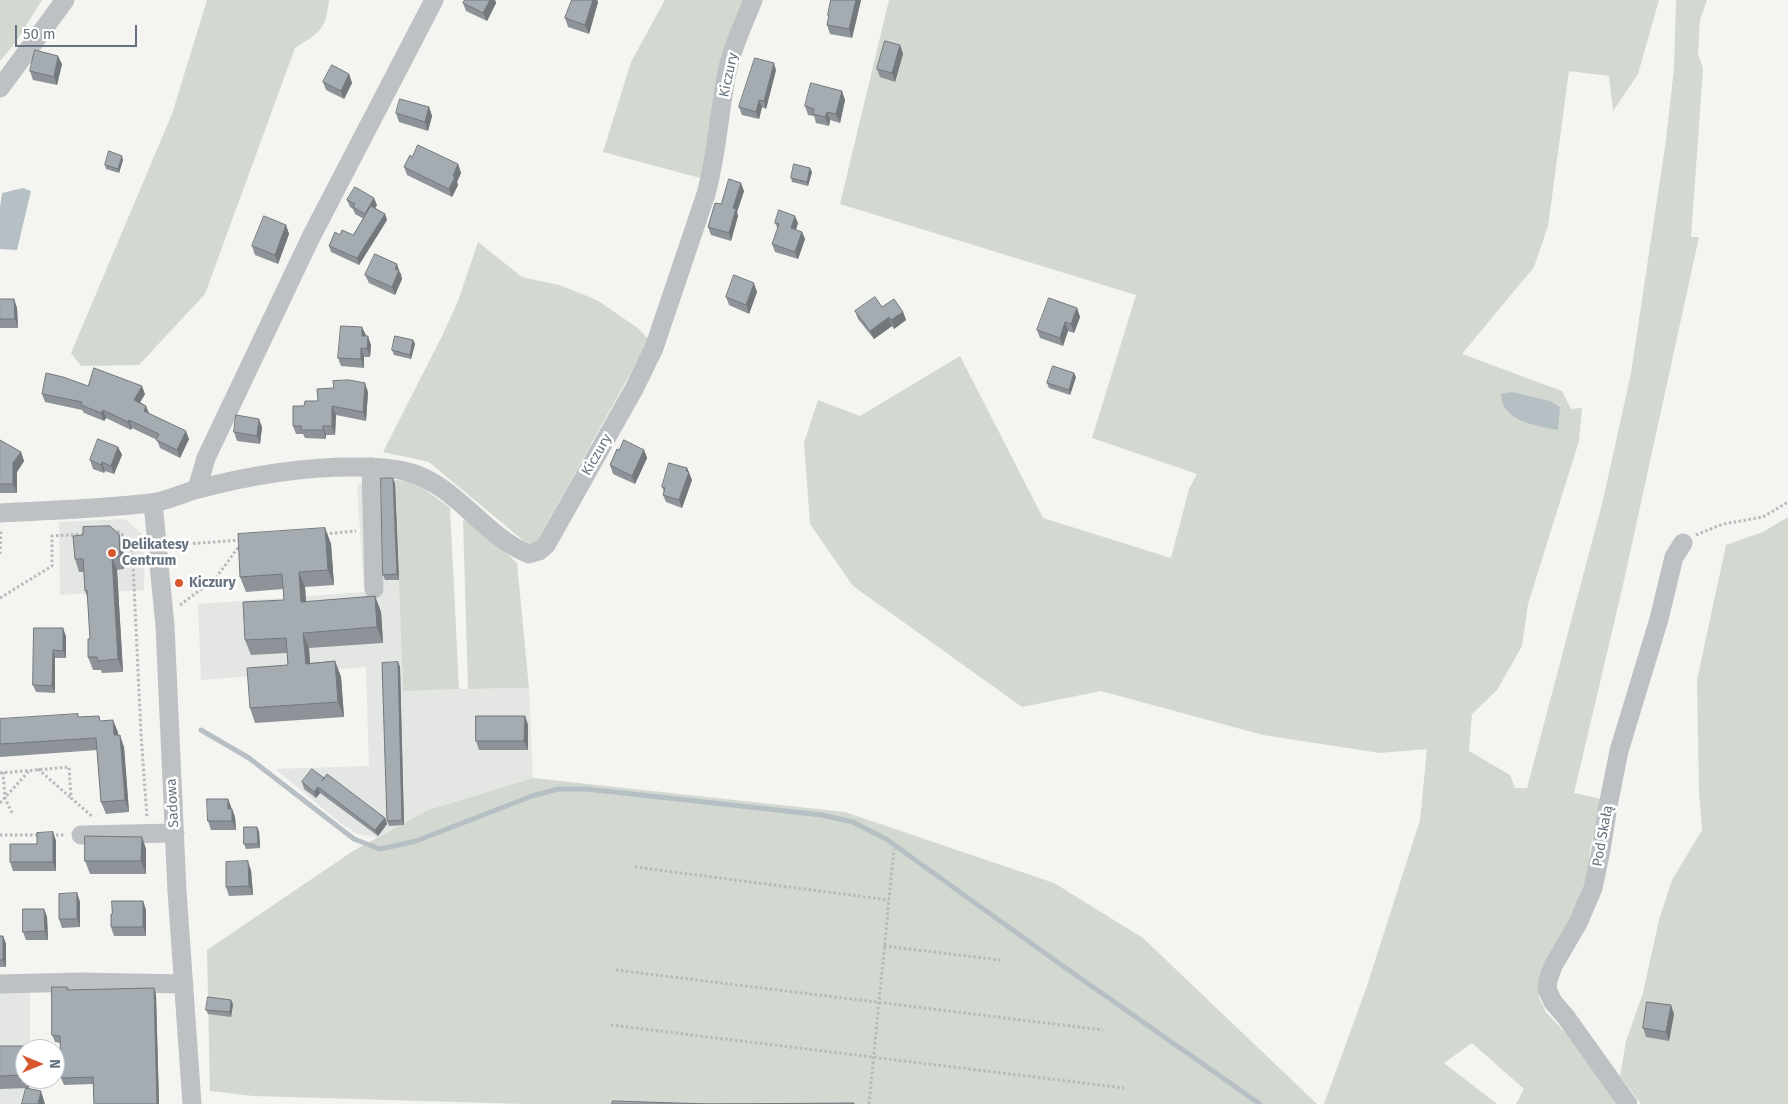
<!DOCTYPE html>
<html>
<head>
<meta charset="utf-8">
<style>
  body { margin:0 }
  #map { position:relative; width:1788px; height:1104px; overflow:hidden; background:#f4f4f0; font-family:"Fira Sans",sans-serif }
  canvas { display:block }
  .north { position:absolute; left:15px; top:1039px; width:50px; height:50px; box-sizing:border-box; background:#fff; border:1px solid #c1c7cc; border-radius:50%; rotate:90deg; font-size:14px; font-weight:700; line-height:20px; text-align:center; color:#657380 }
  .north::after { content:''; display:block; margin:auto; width:18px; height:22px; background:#d8592d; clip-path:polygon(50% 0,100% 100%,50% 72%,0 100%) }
  .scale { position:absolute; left:15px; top:25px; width:122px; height:22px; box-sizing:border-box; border:2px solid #657380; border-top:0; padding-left:6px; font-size:15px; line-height:18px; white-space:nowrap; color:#657380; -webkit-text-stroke:4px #fff; paint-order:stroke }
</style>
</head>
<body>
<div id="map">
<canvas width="1788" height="1104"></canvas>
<div class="north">N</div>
<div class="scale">50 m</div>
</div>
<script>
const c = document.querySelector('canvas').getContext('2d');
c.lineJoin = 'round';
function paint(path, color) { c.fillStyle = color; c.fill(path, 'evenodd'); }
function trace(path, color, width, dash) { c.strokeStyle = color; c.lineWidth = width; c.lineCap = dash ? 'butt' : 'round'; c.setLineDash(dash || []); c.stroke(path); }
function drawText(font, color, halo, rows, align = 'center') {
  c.font = font + ' "Fira Sans",sans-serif'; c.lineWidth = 5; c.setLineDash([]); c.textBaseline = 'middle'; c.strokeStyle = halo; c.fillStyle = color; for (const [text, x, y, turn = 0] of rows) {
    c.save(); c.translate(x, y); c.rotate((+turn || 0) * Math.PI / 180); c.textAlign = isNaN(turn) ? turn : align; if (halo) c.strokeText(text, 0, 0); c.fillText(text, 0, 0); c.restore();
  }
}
paint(new Path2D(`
  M 395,480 L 403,690 L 529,688 L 533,778 L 428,810 L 377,838 L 356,833 L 339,822 L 275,769 L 369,766 L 366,667 L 201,680 L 198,604 L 364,592 L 357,485 Z
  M 125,519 L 145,537 L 144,590 L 60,595 L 59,522 Z
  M 0,988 L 30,988 L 30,1049 L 25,1049 L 25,1079 L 31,1079 L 30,1104 L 0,1104 Z`), '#e4e6e4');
paint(new Path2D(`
  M 0,0 L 42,0 L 16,42 L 0,61 Z
  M 207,0 L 329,0 C 326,30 319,33 295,48 L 205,294 L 139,365 L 81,366 L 71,353 L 172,114 Z
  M 665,0 L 746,0 L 704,179 L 603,152 L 631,62 Z
  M 889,0 L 1659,0 L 1638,74 L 1613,111 L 1609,76 L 1569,71 L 1548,226 L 1534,267 L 1462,354 L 1562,391 L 1571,409 L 1582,408 L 1579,441 L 1528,604 L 1522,646 L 1497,690 L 1472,714 L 1469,751 L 1510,775 L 1515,788 L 1527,788 L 1603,500 L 1631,373 L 1666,140 L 1674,68 L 1676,0 L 1707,0 L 1700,20 L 1698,53 L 1703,69 L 1691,237 L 1699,237 L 1623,585 L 1574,793 L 1602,799 L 1590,850 L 1588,874 L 1572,917 L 1542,974 L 1539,998 L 1546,1012 L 1591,1060 L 1623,1104 L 1516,1104 L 1524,1089 L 1472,1043 L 1444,1063 L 1497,1104 L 1324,1104 L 1367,986 L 1420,820 L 1427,749 L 1380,753 L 1263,735 L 1101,691 L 1022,707 L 853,586 L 810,524 L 804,443 L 818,400 L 860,416 L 960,356 L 1043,518 L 1171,558 L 1189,489 L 1197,474 L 1092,438 L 1136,295 L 840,204 Z
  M 478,242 L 522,277 L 559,285 L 597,300 L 639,329 L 649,340 L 535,545 L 525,542 L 429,462 L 383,452 L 442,336 L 458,301 Z
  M 395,480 L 415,482 L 450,508 L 459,689 L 403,691 Z
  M 1788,517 L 1788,1104 L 1641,1104 L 1620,1076 L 1626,1041 L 1643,993 L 1659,920 L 1672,880 L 1702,830 L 1699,793 L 1697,680 L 1726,545 L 1763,532 Z
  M 463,520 L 472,521 L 517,563 L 529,688 L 468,689 Z
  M 533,778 L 845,812 L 1054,883 L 1143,938 L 1317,1104 L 525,1104 L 253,1096 L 210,1091 L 207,950 L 353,851 L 428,810 Z`), '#d3d9d0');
paint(new Path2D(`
  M 23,188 L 31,191 L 17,250 L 0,249 L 0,207 L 2,193 Z
  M 1512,392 L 1550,401 L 1560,407 L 1558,430 C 1537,426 1501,421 1501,394 Z`), '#b6c0c4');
trace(new Path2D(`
  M 201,730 L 249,758 L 354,839 L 380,849 L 416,841 L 532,796 L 558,789 L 586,789 L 822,815 L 853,822 L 886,839 L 1063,966 L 1260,1104`), '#b6c0c4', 5);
trace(new Path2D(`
  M 112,532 L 119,532 L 132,543 L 141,734 L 147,818
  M 325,534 L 356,531
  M 1696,535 L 1723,524 L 1763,517 L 1788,502
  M 173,545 L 241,540
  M 0,554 L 1,529
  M 0,598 L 52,566 L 52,536 L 86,534
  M 180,605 L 215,579 L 240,545
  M 38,769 L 70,797
  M 3,772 L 5,798 L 12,813
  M 0,773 L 69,767 L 71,798 L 93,817
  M 0,803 L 29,771
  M 0,835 L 39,835
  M 51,835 L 64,835
  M 635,867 L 889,900
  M 884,946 L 1000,960
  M 616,970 L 1103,1030
  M 611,1025 L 1124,1088
  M 869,1104 L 894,849`), '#b7babc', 3, [2.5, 2.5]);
trace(new Path2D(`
  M 0,88 L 65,0
  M 371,467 L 374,589
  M 197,489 L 206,458 L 311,237 L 434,0
  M 153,503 L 165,626 L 177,891 L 192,1104
  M 0,513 C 50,510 101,509 151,503 C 167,501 183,493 198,489 C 248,476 300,467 352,467 C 370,467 390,467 408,472 C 457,485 483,536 529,554 L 539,551 L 546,545 L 634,389 L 654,348 L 706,194 C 717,154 719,113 727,72 C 732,47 744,23 753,0
  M 81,835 L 175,833
  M 0,984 L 81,982 L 184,984
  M 1628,1104 L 1566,1017 L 1553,1002 L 1547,989 L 1548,980 L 1553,966 L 1578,923 L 1593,888 L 1601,850 L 1608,806 L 1619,751 L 1659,619 L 1674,557 L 1683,543`), '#bdc1c4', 19);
paint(new Path2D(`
  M 465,0 L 495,0 L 496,3 L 487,21 L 466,11 L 463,3 Z
  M 572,0 L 597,0 L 598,2 L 589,34 L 568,27 L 565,18 Z
  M 831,0 L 861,0 L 852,38 L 830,34 L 827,25 L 829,17 L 828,15 Z
  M 900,45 L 903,54 L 895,82 L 880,77 L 877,69 Z
  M 62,64 L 57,85 L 33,80 L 30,71 Z
  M 776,70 L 766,109 L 762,107 L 759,119 L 742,115 L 739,107 Z
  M 349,74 L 352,83 L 344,99 L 326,90 L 323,82 Z
  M 842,91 L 845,100 L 840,123 L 830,120 L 829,126 L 816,123 L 814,116 L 808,115 L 805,106 Z
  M 429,107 L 432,116 L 428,131 L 399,122 L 396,113 Z
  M 412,157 L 458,164 L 461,173 L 457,182 L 458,185 L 452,197 L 407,175 L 404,167 Z
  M 123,160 L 119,173 L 106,169 L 105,165 Z
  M 812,172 L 808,186 L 792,182 L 791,178 Z
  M 744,191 L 737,212 L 738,216 L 731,241 L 711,235 L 708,227 L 721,204 Z
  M 347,200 L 377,205 L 375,208 L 385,214 L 387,220 L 359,265 L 331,252 L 329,246 L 340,235 L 353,235 L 364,219 L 355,214 L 353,209 L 350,207 Z
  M 775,223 L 798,223 L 796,230 L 802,232 L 805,239 L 798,259 L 775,252 L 772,244 L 778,229 Z
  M 286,225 L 289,234 L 278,264 L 255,255 L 252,246 Z
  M 401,273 L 402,279 L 395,295 L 369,283 L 365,275 Z
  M 757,292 L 749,314 L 729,305 L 726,297 Z
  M 0,299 L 14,299 L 17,308 L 18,328 L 0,328 Z
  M 882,307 L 903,312 L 906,320 L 894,329 L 892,326 L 874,339 L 858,319 L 855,311 Z
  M 1077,308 L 1080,317 L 1074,333 L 1068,331 L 1063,346 L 1040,338 L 1037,330 Z
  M 366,335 L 371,345 L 370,357 L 364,357 L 364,368 L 341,366 L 338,358 Z
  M 413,340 L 415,344 L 411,359 L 394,355 L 392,350 Z
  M 1076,377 L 1070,395 L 1049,388 L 1047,383 Z
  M 88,386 L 145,394 L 140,402 L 146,406 L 149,413 L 189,439 L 180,458 L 160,448 L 157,440 L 132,428 L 131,430 L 106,418 L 104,421 L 84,413 L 82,410 L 45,402 L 42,394 Z
  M 368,392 L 366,421 L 336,415 L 335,435 L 326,435 L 326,439 L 305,438 L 303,434 L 296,434 L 293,426 L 304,406 L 318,401 Z
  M 262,427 L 260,444 L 237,441 L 234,432 Z
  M 0,440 L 21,452 L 24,461 L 17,472 L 17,493 L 0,493 Z
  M 118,447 L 122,455 L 114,474 L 105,471 L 104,473 L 93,469 L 90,460 Z
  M 619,450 L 644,450 L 647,458 L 635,484 L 613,474 L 610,465 Z
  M 687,468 L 692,480 L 682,508 L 666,502 L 663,495 L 664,492 L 662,487 Z
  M 395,483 L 399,580 L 385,580 L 383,575 Z
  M 325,528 L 331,544 L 334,585 L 305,587 L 306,602 L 375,596 L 381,612 L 383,643 L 309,648 L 310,663 L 335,661 L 341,677 L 344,717 L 255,723 L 250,708 L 288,665 L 287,653 L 251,655 L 245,640 L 284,600 L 283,589 L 246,592 L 240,577 Z
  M 83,535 L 123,546 L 124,569 L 117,570 L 123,672 L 102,673 L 101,670 L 93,670 L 88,657 L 90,639 L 88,599 L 85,591 L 84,572 L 79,572 L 75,559 Z
  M 34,628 L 66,636 L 66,658 L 55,658 L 55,693 L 36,692 L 33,685 Z
  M 398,662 L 400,667 L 404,825 L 389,826 L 387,821 Z
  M 525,716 L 528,725 L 528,750 L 479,750 L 476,741 Z
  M 79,717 L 101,721 L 118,732 L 118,735 L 124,747 L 129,812 L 106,814 L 101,802 L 97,750 L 0,757 L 0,719 Z
  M 324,778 L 385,818 L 387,824 L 378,836 L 320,793 L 316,798 L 304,789 L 302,782 Z
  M 228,799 L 235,817 L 236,830 L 211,830 L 208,821 Z
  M 259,831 L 260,848 L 246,849 L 244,844 Z
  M 53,832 L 56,841 L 56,871 L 13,871 L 10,862 L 37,844 Z
  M 142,837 L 146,849 L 146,874 L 90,874 L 85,861 Z
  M 251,870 L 253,895 L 229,896 L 226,887 Z
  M 77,893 L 80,902 L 80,927 L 62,928 L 59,919 Z
  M 143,901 L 146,910 L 146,936 L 114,936 L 111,927 Z
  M 44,909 L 47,917 L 48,940 L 26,940 L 23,932 Z
  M 0,936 L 3,936 L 6,944 L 6,967 L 0,967 Z
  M 67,987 L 69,990 L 154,988 L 156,995 L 159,1104 L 94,1104 L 93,1084 L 64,1085 L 61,1078 L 60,1043 L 55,1042 L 52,1035 Z
  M 233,1004 L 231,1017 L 208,1014 L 206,1010 Z
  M 1674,1014 L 1669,1041 L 1646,1037 L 1643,1028 Z
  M 0,1046 L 24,1046 L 25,1049 L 25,1079 L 29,1079 L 29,1088 L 0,1089 Z`), '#8d9398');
paint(new Path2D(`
  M 490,0 L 495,0 L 496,3 L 487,21 L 483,13 Z
  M 593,0 L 597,0 L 598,2 L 589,34 L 585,25 Z
  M 856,0 L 861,0 L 852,38 L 849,29 Z
  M 900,45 L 903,54 L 895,82 L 892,73 Z
  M 58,56 L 62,64 L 57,85 L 54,77 Z
  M 774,63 L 776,70 L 766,109 L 764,101 Z
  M 349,74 L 352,83 L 344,99 L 341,91 Z
  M 842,91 L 845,100 L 840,123 L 836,114 Z
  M 759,100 L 762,107 L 759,119 L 756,112 Z
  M 429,107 L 432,116 L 428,131 L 425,122 Z
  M 827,112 L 830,120 L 829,126 L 825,117 Z
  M 122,156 L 123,160 L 119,173 L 118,169 Z
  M 458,164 L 461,173 L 457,182 L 458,185 L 452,197 L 449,189 L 453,176 Z
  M 810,168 L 812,172 L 808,186 L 807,182 Z
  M 741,183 L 744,191 L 737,212 L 738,216 L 731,241 L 729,233 L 733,208 Z
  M 374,198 L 377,205 L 367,221 L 365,214 Z
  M 385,214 L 387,220 L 359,265 L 357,258 Z
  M 795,216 L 798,223 L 794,235 L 791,228 Z
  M 286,225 L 289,234 L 278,264 L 275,255 Z
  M 802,232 L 805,239 L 798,259 L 795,252 Z
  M 397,264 L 402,279 L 395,295 L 392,287 L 395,269 Z
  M 754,283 L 757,292 L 749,314 L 746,305 Z
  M 14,299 L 17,308 L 18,328 L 15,319 Z
  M 1077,308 L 1080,317 L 1074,333 L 1071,324 Z
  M 903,312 L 906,320 L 894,329 L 891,320 Z
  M 889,317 L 892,326 L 874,339 L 870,331 Z
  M 1065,322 L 1068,331 L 1063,346 L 1060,338 Z
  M 362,327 L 366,335 L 365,345 L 362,336 Z
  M 368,336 L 371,345 L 370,357 L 367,349 Z
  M 413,340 L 415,344 L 411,359 L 410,355 Z
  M 361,348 L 364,357 L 364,368 L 361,359 Z
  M 1074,373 L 1076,377 L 1070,395 L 1069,390 Z
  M 365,383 L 368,392 L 366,421 L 363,412 Z
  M 142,386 L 145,394 L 137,408 L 134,400 Z
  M 146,406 L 149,414 L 144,411 Z
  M 332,406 L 336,415 L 335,435 L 332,426 Z
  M 103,410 L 106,418 L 104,421 L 101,413 Z
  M 259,419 L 262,427 L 260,444 L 257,436 Z
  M 129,420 L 132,428 L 131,430 L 128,422 Z
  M 323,426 L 326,435 L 326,439 L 323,430 Z
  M 186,431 L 189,439 L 180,458 L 177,450 Z
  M 118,447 L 122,455 L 114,474 L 111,466 Z
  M 644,450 L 647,458 L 635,484 L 632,476 Z
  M 21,452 L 24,461 L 17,472 L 17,493 L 13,484 L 13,463 Z
  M 102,462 L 105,471 L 104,473 L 101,465 Z
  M 687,468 L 692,480 L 682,508 L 679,500 Z
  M 393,478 L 395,483 L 399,580 L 397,574 Z
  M 325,528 L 331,544 L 334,585 L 328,570 Z
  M 119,534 L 123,546 L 124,569 L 120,556 Z
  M 112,557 L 117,570 L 123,672 L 118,659 Z
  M 299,572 L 305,587 L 307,617 L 301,602 Z
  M 375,596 L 381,612 L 383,643 L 377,627 Z
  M 63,628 L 66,636 L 66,658 L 63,651 Z
  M 303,633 L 309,648 L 311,679 L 306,664 Z
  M 53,650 L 55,658 L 55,693 L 52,686 Z
  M 335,661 L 341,677 L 344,717 L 338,702 Z
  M 398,662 L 400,667 L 404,825 L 402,820 Z
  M 525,716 L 528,725 L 528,750 L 524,741 Z
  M 113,720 L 118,732 L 119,748 L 114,735 Z
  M 120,735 L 124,747 L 129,812 L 125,800 Z
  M 318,787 L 320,793 L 316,798 L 314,792 Z
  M 228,799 L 231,807 L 231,817 L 228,809 Z
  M 232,809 L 235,817 L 236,830 L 232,821 Z
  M 385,818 L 387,824 L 378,836 L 375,830 Z
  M 257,827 L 259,831 L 260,848 L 258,844 Z
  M 53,832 L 56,841 L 56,871 L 53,862 Z
  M 142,837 L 146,849 L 146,874 L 141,861 Z
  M 248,861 L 251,870 L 253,895 L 249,886 Z
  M 77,893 L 80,902 L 80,927 L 77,919 Z
  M 143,901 L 146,910 L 146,936 L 143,927 Z
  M 44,909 L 47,917 L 48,940 L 45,931 Z
  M 3,936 L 6,944 L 6,967 L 3,960 Z
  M 154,988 L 156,995 L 159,1104 L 157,1104 Z
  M 231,1000 L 233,1004 L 231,1017 L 230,1012 Z
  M 1671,1005 L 1674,1014 L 1669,1041 L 1666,1032 Z
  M 24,1046 L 25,1049 L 25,1077 L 24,1075 Z
  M 26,1079 L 29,1079 L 29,1088 Z
  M 41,1091 L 45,1104 L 38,1104 Z`), '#73787c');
const building = new Path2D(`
  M 465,0 L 490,0 L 483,13 L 463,3 Z
  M 572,0 L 593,0 L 585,25 L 565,18 Z
  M 831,0 L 856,0 L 849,29 L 827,25 L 829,15 L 828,15 Z
  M 885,41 L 900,45 L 892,73 L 877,69 Z
  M 35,50 L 58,56 L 54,77 L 30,71 Z
  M 755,58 L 774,63 L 764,101 L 759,100 L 756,112 L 739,107 Z
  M 332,65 L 349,74 L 341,91 L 323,82 Z
  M 811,83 L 842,91 L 836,114 L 827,112 L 825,117 L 813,114 L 814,109 L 805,106 Z
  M 400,99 L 429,107 L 425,122 L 396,113 Z
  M 418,145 L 458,164 L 453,176 L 455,177 L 449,189 L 404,167 L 410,155 L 412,157 Z
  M 109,151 L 122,156 L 118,169 L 105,165 Z
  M 794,164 L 810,168 L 807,182 L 791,178 Z
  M 729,179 L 741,183 L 733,208 L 736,209 L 729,233 L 708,227 L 715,203 L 721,204 Z
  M 355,187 L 374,198 L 365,214 L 353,207 L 355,204 L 347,200 Z
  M 371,206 L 385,214 L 357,258 L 329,246 L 335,232 L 340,235 L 342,230 L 353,235 Z
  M 779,210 L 795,216 L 791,228 L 802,232 L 795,252 L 772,244 L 779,224 L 775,223 Z
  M 264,216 L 286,225 L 275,255 L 252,246 Z
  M 375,254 L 397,264 L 395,269 L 399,270 L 392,287 L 365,275 Z
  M 734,275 L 754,283 L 746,305 L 726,297 Z
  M 875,297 L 882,307 L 894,299 L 903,312 L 891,320 L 889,317 L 870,331 L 855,311 Z
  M 1049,298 L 1077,308 L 1071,324 L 1065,322 L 1060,338 L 1037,330 Z
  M 0,299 L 14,299 L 15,319 L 0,319 Z
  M 341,326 L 362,327 L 362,336 L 368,336 L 367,349 L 361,348 L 361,359 L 338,358 Z
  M 395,336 L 413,340 L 410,355 L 392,350 Z
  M 1053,366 L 1074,373 L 1069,390 L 1047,383 Z
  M 94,368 L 142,386 L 134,400 L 146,406 L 144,411 L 186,431 L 177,450 L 156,440 L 159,434 L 129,420 L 128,422 L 103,410 L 101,413 L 81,405 L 82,402 L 42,394 L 46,373 L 63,377 L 88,386 Z
  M 349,380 L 365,383 L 363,412 L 332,406 L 332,426 L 323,426 L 323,430 L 301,430 L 301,426 L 293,426 L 293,406 L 304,406 L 305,401 L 318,401 L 317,389 L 334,388 L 333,381 Z
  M 236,415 L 259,419 L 257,436 L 234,432 Z
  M 98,439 L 118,447 L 111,466 L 102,462 L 101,465 L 90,460 Z
  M 0,440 L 21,452 L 13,463 L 13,484 L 0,484 Z
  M 624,440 L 644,450 L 632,476 L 610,465 L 617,449 L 619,450 Z
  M 669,463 L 687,468 L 686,471 L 689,472 L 679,500 L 663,495 L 665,488 L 662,487 Z
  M 381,478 L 393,478 L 397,574 L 383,575 Z
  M 110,526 L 119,534 L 120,556 L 112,557 L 118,659 L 98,661 L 97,657 L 88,657 L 88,639 L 90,639 L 87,590 L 85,591 L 83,559 L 75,559 L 73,536 L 83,535 L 83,527 Z
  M 325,528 L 328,570 L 299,572 L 301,602 L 375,596 L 377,627 L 303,633 L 306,664 L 335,661 L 338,702 L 250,708 L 247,668 L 288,665 L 286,638 L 245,640 L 243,602 L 284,600 L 282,574 L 240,577 L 238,534 Z
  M 34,628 L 63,628 L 63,651 L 53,650 L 52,686 L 33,685 Z
  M 398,662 L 402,820 L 387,821 L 382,663 Z
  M 78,714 L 78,717 L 99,716 L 100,721 L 113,720 L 114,735 L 120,735 L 125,800 L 101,802 L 96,738 L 0,744 L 0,719 Z
  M 476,716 L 525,716 L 524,741 L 476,741 Z
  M 312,769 L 324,778 L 322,781 L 327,774 L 385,818 L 375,830 L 318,787 L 314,792 L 302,782 Z
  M 207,799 L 228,799 L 228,809 L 232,809 L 232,821 L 208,821 Z
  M 244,827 L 257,827 L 258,844 L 244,844 Z
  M 53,832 L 53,862 L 10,862 L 10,844 L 37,844 L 37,833 Z
  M 85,836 L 142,837 L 141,861 L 85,861 Z
  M 248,861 L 249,886 L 226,887 L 226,862 Z
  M 77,893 L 77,919 L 59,919 L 59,894 Z
  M 112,901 L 143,901 L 143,927 L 111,927 L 111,914 L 112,914 Z
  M 23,909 L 44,909 L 45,931 L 23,932 Z
  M 0,936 L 3,936 L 3,960 L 0,960 Z
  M 52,987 L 67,987 L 67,990 L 154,988 L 157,1104 L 94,1104 L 93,1077 L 61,1078 L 60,1036 L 52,1035 Z
  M 208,997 L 231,1000 L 230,1012 L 206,1010 Z
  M 1647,1002 L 1671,1005 L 1666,1032 L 1643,1028 Z
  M 0,1046 L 24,1046 L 24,1075 L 0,1076 Z
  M 26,1088 L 41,1091 L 38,1104 L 22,1104 Z
  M 613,1101 L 709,1104 L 854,1103 L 854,1104 L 612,1104 Z`);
paint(building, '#a4abb1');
trace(building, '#73787c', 1);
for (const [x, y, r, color] of [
  [112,553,5,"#d8592d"],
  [179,583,5,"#d8592d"]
]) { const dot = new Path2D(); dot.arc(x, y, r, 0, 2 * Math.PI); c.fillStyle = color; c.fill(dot); trace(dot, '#fff', 2); }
drawText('14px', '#657380', '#fff', [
  ["Kiczury",729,75,-78],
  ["Kiczury",597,455,-60],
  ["Sadowa",173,803,-93],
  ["Pod Skałą",1603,836,-80]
]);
drawText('bold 14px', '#657380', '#fff', [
  ["Delikatesy",122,545],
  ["Centrum",122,561],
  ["Kiczury",189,583]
], 'left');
</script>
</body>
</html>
